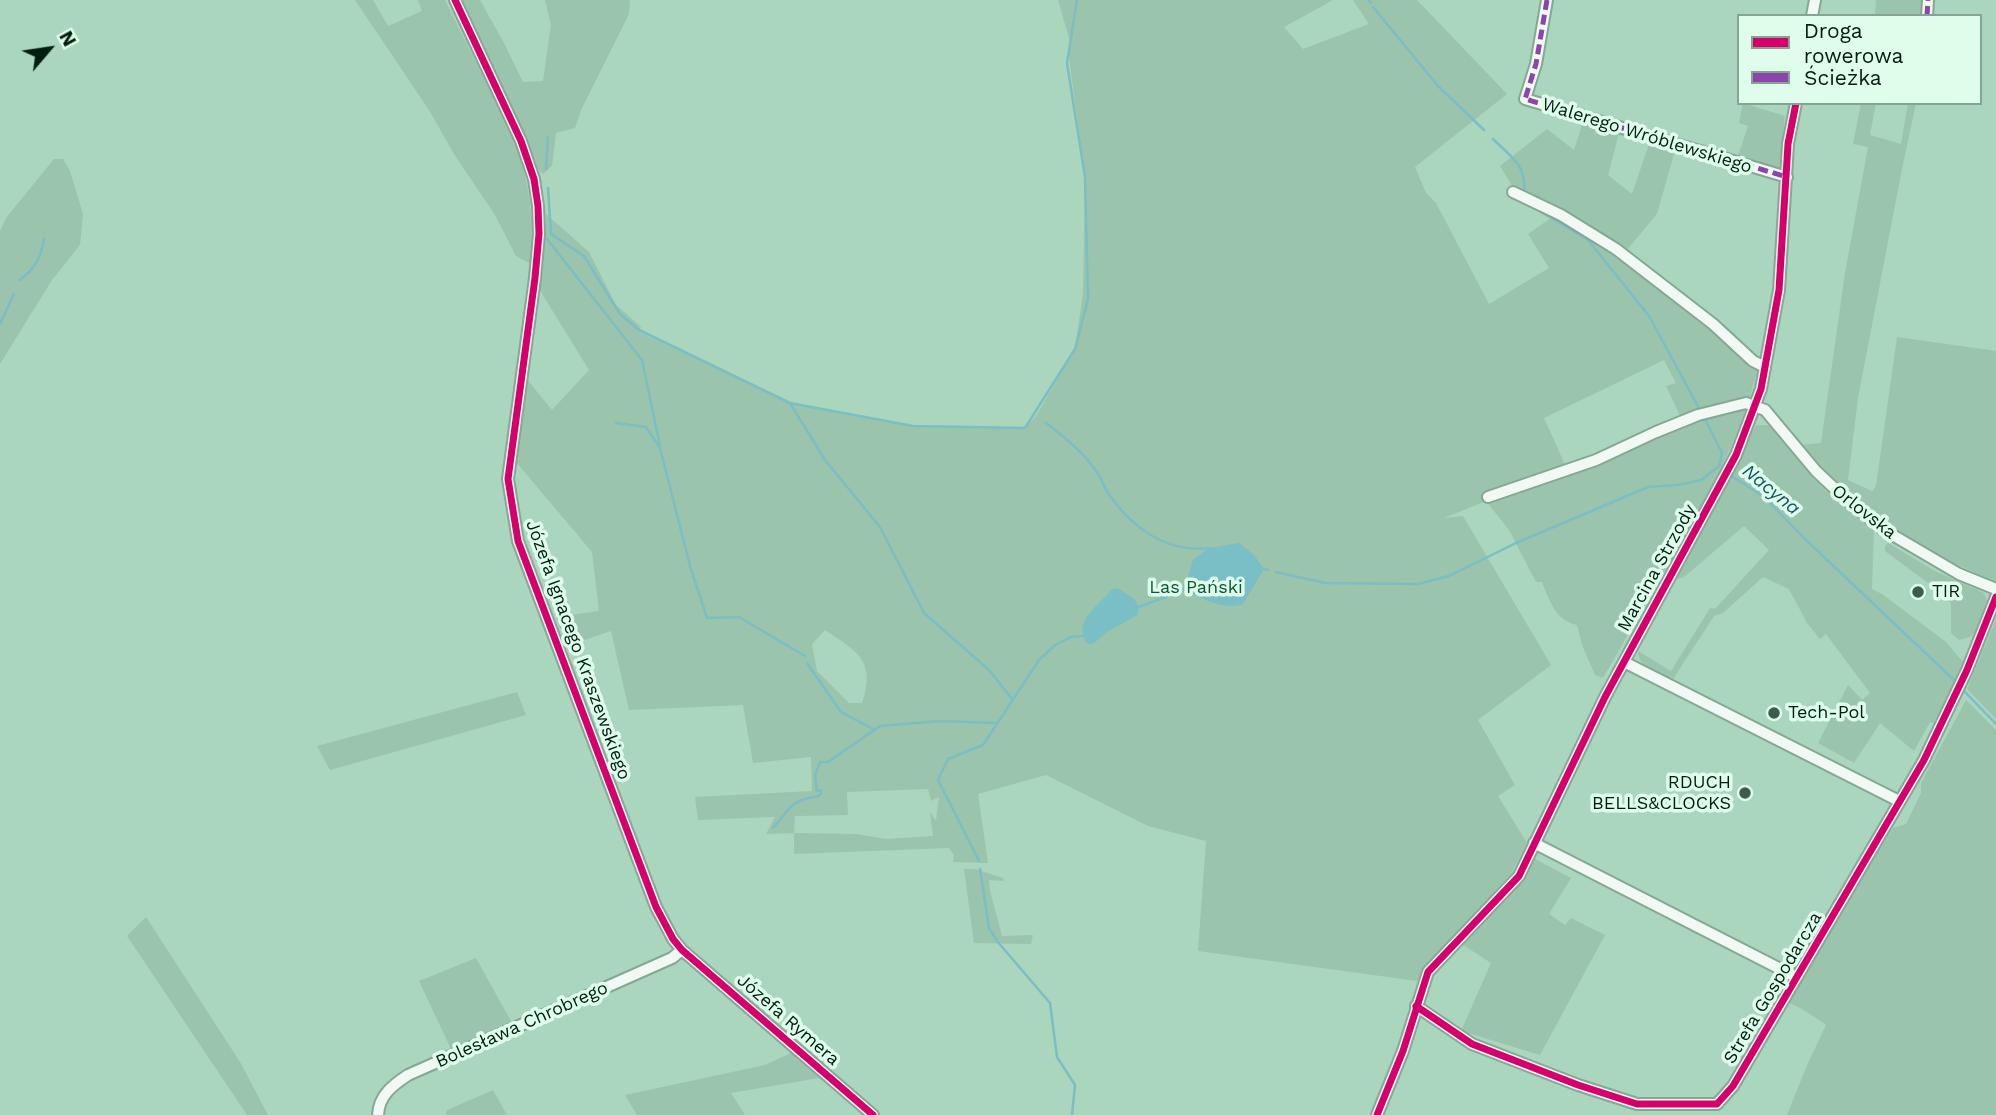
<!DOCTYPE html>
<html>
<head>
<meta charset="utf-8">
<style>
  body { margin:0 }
  #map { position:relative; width:1996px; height:1115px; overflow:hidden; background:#a9d6bc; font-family:"Work Sans",sans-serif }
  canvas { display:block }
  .legend { position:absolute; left:1737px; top:14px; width:245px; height:91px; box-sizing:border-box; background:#defdea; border:2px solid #85a492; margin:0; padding:9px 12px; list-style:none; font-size:21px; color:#001e0e }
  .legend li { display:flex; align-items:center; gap:14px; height:35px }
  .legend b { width:35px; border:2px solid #85a492 }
  .north { position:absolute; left:14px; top:14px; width:70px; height:70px; -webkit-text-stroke:5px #defdea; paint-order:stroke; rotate:61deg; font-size:19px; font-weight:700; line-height:28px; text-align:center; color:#001e0e }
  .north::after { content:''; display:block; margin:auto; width:24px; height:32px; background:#001e0e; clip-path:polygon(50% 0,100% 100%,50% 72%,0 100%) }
</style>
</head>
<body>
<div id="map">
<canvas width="1996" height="1115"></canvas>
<ul class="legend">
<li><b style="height:9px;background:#d6006c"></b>Droga rowerowa</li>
<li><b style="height:9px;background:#8e44ad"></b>Ścieżka</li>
</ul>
<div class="north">N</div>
</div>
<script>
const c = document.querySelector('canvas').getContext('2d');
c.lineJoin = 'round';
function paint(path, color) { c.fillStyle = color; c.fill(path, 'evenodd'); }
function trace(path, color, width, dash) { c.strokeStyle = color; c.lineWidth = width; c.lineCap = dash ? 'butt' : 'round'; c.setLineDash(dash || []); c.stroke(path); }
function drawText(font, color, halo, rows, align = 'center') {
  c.font = font + ' "Work Sans",sans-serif'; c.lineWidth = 7; c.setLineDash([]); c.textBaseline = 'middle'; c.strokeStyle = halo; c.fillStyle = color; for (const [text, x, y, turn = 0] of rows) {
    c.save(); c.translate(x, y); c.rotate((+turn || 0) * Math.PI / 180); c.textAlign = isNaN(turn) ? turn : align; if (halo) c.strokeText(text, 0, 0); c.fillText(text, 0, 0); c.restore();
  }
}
paint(new Path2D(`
  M 355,0 L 373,0 L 388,26 L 422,11 L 418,0 L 445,0 L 515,141 C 530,184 534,219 531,264 L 516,256 L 495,215 L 454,154 L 429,110 Z
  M 461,0 L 480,0 L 504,43 L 523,82 L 543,81 L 551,25 L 545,0 L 630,0 L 629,14 L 582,108 L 575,128 L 556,133 L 552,166 L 543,174 L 539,171 L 510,102 Z
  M 1058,0 L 1333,0 L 1284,27 L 1303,49 L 1369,24 L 1353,0 L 1417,0 L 1507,94 L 1415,167 L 1426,193 L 1436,203 L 1489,304 L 1549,268 L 1528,234 L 1561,211 L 1514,189 L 1500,166 L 1547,129 L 1574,150 L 1584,119 L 1619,133 L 1608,175 L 1632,194 L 1649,144 L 1674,154 L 1657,214 L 1625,252 L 1758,367 C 1742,436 1706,499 1674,562 L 1671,560 L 1603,678 L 1595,675 L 1582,645 L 1577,625 C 1556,621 1549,600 1542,582 L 1536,582 L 1509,530 L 1486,501 L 1444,518 L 1463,516 L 1551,665 L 1478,720 L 1515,785 L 1498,796 L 1527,843 L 1512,872 L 1417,981 L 1198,951 L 1206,841 L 1148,826 L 1046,775 L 978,794 L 988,863 L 953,862 L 954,855 L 949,848 L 794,854 L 794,833 L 766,834 L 775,817 L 698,820 L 695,797 L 812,791 L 811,757 L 753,763 L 743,705 L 629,710 L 611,631 L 567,646 L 556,617 L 599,611 L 592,552 L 516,462 L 525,377 L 552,410 L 589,370 L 539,289 L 546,214 L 589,252 L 616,305 L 641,327 L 639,332 L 790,403 L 913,426 L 1025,428 L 1036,416 L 1075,349 L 1083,293 L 1085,177 L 1069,58 L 1069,38 ZM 1664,360 L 1676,383 L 1666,386 L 1684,424 L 1567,469 L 1544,418 ZM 825,630 C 858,652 876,661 862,703 L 849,703 L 817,671 L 812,644 ZM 928,789 L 931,801 L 939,797 L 936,821 L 930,812 L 933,836 L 886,839 L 856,834 L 794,833 L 795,816 L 848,815 L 847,792 Z
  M 1876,0 L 1923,0 L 1920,16 L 1875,16 Z
  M 1743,103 L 1785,116 L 1779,169 L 1737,159 L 1748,126 L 1739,123 Z
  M 1861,103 L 1876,103 L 1870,135 L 1901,144 L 1908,103 L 1916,103 L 1902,169 L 1858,398 L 1848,480 L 1872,491 L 1876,486 L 1897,337 L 1996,351 L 1996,582 C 1965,569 1934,554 1905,536 C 1866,512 1832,478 1800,445 L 1821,443 L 1845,273 L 1868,147 L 1853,144 Z
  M 54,159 L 63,159 L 70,171 L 83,214 L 80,245 L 52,280 L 0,364 L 0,231 L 6,218 Z
  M 1756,425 L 1769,425 C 1802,466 1831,501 1874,531 L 1872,589 L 1882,594 L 1946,642 L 1963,662 L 1935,724 L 1930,722 L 1914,751 L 1880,723 L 1854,763 L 1818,743 L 1848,685 L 1862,700 L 1870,693 L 1826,634 L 1820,639 L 1807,623 L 1789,589 L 1763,577 L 1723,613 L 1714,616 L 1673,679 C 1659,673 1638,668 1638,651 L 1671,671 L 1710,608 L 1715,609 L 1769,550 L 1744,526 L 1684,577 L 1668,582 L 1739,459 Z
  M 1888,543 L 1935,571 L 1984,593 L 1987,602 L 1973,636 L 1959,640 L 1951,633 L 1951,604 L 1947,597 L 1885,551 L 1885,546 Z
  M 1996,620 L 1996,719 L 1967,689 Z
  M 517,692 L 526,715 L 330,770 L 317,746 Z
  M 1966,700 L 1996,730 L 1996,1115 L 1787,1115 L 1808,1063 L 1826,1025 C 1815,1017 1802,1008 1789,1003 L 1811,959 L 1893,828 L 1906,824 L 1921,793 L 1921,783 Z
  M 1535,859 L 1571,878 L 1549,914 L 1565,925 L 1571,918 L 1605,935 L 1540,1055 L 1461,1031 L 1491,963 L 1460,943 L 1512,892 Z
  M 964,869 L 975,869 L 1003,878 L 1004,881 L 989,880 L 990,891 L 1002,936 L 1033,935 L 1031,944 L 974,943 Z
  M 146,917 L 240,1062 L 268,1115 L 247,1115 L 127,936 Z
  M 476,958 L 512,1023 L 455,1051 L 451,1049 L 419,981 Z
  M 791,1053 L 819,1078 L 731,1093 L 745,1115 L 637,1115 L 625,1095 L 765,1065 Z
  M 493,1090 L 507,1115 L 446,1115 L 447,1110 Z`), '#9bc4ac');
paint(new Path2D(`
  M 1239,543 L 1254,555 L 1264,569 L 1243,604 C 1224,611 1201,598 1184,590 L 1193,560 L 1209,548 Z
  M 1118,588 L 1134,599 L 1139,607 L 1137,615 L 1107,632 L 1093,644 L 1088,644 C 1070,622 1100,605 1112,589 Z`), '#7abec6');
trace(new Path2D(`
  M 1369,0 L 1371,3
  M 1373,7 L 1438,86 L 1484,130
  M 1493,139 C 1511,157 1526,164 1524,191
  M 546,169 L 548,137
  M 548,188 L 551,234 L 584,256 L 620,314 L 639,330 L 790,403 L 913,426 L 1025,428 L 1075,349 L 1088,299 L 1085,177 L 1067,63 L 1077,0
  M 1533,207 L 1588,240 L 1649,316 L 1701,412
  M 547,239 L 642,360 L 660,446
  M 20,280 C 35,268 41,258 44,239
  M 0,324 L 14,294
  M 790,403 L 825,460 L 880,527 L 924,613 L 989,670 L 1012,699
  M 1704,417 L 1722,453 L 1719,466
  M 616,423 L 646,427 L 660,448 L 690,566 L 707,618 L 739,617 L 805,656
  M 1046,423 C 1065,437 1083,452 1097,472 C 1102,479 1104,488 1110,496 C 1134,529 1167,553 1209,548
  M 1730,475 L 1764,497 L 1806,540 L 1955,681
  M 1264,569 L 1268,570
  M 1276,572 L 1325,583 L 1418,584 L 1449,576 L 1516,543 L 1648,487 L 1678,485 L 1701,480 L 1718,467
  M 1139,607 L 1184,590
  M 807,663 L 841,712 L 875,730
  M 1964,691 L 1996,724
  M 773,828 C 792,807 788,801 819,796 L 821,793 L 821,790 L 817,791 L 815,775 L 820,762 L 828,762 L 880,726 L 941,721 L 996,723
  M 979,861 L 938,780 L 948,759 L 983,745 L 1039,660 L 1055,645 L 1071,637 L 1083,636
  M 980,869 L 989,928 L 997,941 L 1050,1003 L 1057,1057 L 1075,1085 L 1072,1115`), '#7abec6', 2.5);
const minor = new Path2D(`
  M 455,0 L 521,141 L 534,179 L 538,206 L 539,234 L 535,278 L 508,479 L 518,541 L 656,907 L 673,939 L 682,950 L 873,1115
  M 1547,0 L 1536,64 L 1525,99 L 1787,177
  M 1812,16 L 1815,0
  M 1927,16 L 1928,0
  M 1513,192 L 1561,215 L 1616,249 L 1713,324 L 1753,361 L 1765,367
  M 1488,497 L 1596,460 L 1656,432 L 1698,415 L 1746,403 L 1765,410 L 1816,471 L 1852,505 L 1884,530 L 1959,574 L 1996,589
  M 1624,662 L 1899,801
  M 1534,843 L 1796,977
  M 1416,1006 L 1472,1044 L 1578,1085 L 1637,1104 L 1717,1104 L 1733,1086 L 1924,760 L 1967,670 L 1996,597
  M 378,1115 C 379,1095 393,1085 408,1075 L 672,958 L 682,950
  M 1377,1115 L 1403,1051 L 1428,972 L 1519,876 L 1605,697 L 1736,455 L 1761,389 L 1779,290 L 1788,144 L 1796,103`);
trace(minor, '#84a894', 14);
trace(minor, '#f2f9f5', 10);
trace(new Path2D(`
  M 1547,0 L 1536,64 L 1525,99 L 1787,177
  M 1927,16 L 1928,0`), '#8e44ad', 5, [10, 5]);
trace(new Path2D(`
  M 455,0 L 521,141 L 534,179 L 538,206 L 539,234 L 535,278 L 508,479 L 518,541 L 656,907 L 673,939 L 682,950 L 873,1115
  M 1416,1006 L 1472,1044 L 1578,1085 L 1637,1104 L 1717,1104 L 1733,1086 L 1924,760 L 1967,670 L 1996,597
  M 1377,1115 L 1403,1051 L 1428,972 L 1519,876 L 1605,697 L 1736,455 L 1761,389 L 1779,290 L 1788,144 L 1796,103`), '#d6006c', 7);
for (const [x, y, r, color] of [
  [1918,592,7,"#3b5e4b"],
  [1774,713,7,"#3b5e4b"],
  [1745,793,7,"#3b5e4b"]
]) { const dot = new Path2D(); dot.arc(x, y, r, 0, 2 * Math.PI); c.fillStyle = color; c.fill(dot); trace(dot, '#defdea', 2.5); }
drawText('18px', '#001e0e', '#defdea', [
  ["Walerego Wróblewskiego",1647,136,17],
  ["Orlovska",1864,512,38],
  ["Marcina Strzody",1657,568,-61],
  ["Józefa Ignacego Kraszewskiego",578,650,70],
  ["Strefa Gospodarcza",1773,988,-59],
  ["Józefa Rymera",788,1020,41],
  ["Bolesława Chrobrego",522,1025,-24]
]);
drawText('18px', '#095736', '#defdea', [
  ["Las Pański",1196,588]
]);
drawText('18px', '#001e0e', '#defdea', [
  ["TIR",1932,592],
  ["Tech-Pol",1788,713],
  ["RDUCH",1731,783,"right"],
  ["BELLS&CLOCKS",1731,804,"right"]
], 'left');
drawText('italic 19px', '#105363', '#defdea', [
  ["Nacyna",1771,490,39]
]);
</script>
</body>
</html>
